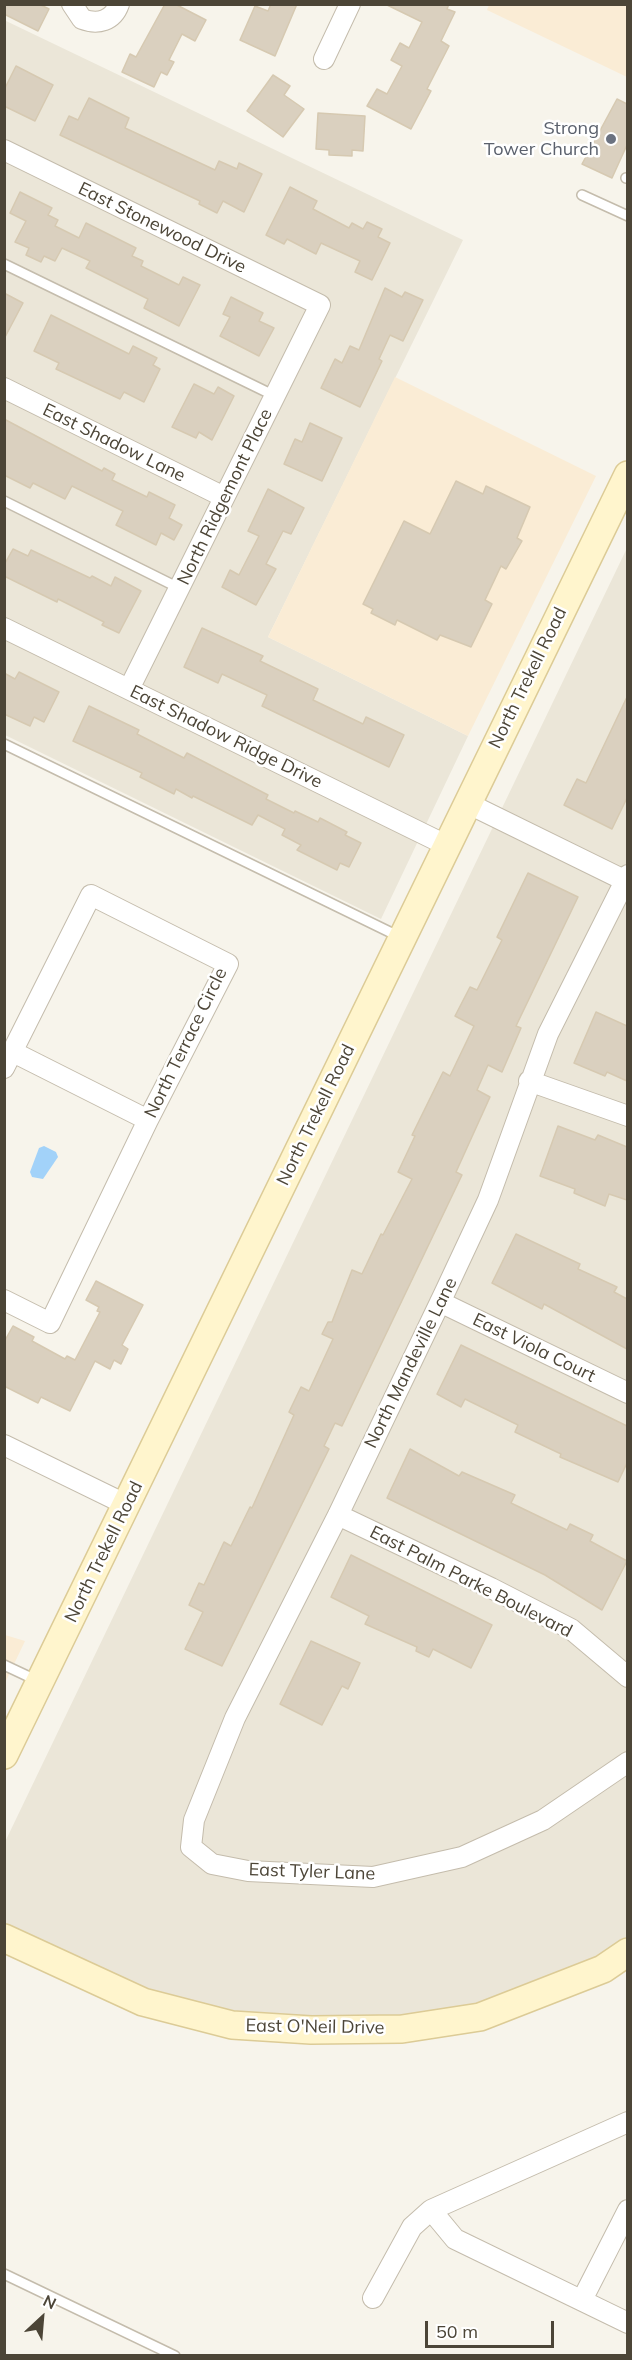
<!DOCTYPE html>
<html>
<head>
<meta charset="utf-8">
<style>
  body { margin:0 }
  #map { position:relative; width:632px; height:2360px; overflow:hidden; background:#f7f4eb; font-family:Mulish,sans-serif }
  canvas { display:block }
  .frame { position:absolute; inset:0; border:6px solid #4c4537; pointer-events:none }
  .north { position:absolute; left:12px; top:2288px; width:60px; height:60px; -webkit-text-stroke:4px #fff; paint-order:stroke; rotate:26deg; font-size:16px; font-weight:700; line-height:24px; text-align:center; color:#4c4537 }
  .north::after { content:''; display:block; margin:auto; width:21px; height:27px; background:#4c4537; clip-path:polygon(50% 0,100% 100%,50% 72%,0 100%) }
  .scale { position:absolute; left:425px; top:2321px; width:129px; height:27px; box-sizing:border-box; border:3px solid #4c4537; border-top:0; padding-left:8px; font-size:18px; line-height:21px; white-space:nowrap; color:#4c4537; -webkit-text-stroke:4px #fff; paint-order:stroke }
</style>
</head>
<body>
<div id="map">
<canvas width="632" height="2360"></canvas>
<div class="frame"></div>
<div class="north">N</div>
<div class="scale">50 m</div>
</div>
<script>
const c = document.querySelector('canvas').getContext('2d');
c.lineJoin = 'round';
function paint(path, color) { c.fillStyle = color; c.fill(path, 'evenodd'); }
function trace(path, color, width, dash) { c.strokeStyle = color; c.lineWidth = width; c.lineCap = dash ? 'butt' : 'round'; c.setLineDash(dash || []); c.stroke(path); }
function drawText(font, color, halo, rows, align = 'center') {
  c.font = font + ' Mulish,sans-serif'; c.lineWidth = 5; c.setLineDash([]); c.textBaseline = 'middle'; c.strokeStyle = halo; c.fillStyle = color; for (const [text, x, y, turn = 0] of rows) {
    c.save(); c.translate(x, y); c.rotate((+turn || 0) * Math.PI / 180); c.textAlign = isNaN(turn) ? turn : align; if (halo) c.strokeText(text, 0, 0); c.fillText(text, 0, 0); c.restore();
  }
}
paint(new Path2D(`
  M 4,20 L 463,240 L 268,637 L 468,736 L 381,919 L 5,735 Z
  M 627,548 L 627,1952 L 480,2017 L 311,2030 L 143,2002 L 5,1938 L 4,1844 Z`), '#ebe6d8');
paint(new Path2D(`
  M 489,5 L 627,5 L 627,77 L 487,10 Z
  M 395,377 L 596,476 L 468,736 L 268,637 Z
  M 5,1635 L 25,1641 L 5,1683 Z`), '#faecd5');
paint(new Path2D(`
  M 44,1146 L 56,1152 L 58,1157 L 43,1179 L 32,1177 L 30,1172 L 39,1148 Z`), '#a2d2f9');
const building = new Path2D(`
  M 4,4 L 39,4 L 49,9 L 38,31 L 4,14 Z
  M 165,4 L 175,4 L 206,20 L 195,41 L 182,34 L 169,60 L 174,62 L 167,75 L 161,72 L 154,87 L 122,72 L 130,54 L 136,57 Z
  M 271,4 L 297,4 L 275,56 L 240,40 L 255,6 L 268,11 Z
  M 385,4 L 449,4 L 447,9 L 455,12 L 441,41 L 449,46 L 427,89 L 431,91 L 411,129 L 367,106 L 377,89 L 387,94 L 402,66 L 391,60 L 400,43 L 409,48 L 422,22 Z
  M 16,66 L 53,85 L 35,121 L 4,106 L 4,90 Z
  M 273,75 L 290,86 L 284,95 L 304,109 L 283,137 L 247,111 Z
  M 89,98 L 129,118 L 125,128 L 215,170 L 219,161 L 237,169 L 239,163 L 262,174 L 244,212 L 223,201 L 217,213 L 199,204 L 200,201 L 60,135 L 69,116 L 78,120 Z
  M 617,99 L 627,104 L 627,145 L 612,178 L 582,164 Z
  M 318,113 L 365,116 L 363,151 L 352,150 L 352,156 L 329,155 L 329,150 L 316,149 Z
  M 290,187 L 317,201 L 313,209 L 349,228 L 352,223 L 363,229 L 367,222 L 382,229 L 378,237 L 390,243 L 372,280 L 355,272 L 360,261 L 321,243 L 316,254 L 287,239 L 284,244 L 266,235 Z
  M 20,192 L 52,208 L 48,215 L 58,220 L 55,226 L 79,238 L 86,223 L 136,248 L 132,256 L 143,261 L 141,266 L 179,285 L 183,277 L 200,285 L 179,326 L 144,308 L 148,299 L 86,268 L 90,261 L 62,248 L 55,261 L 44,256 L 41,262 L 26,255 L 29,248 L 15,242 L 26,221 L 10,213 Z
  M 385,288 L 402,297 L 405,292 L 423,300 L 403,341 L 390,335 L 379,359 L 382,361 L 360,407 L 321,388 L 335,359 L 342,363 L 350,346 L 359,350 Z
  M 4,293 L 23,303 L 4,339 Z
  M 231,297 L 263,313 L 259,321 L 274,328 L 259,356 L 220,336 L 230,317 L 223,314 Z
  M 51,315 L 129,354 L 133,346 L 157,358 L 153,365 L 160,369 L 144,402 L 124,392 L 120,399 L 56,369 L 59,363 L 34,351 Z
  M 194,384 L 214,394 L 218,387 L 234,396 L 212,440 L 199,432 L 196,438 L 172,427 Z
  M 4,419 L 102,471 L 104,468 L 115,474 L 112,480 L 147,497 L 149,492 L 175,505 L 169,518 L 182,525 L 174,540 L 161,533 L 156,545 L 116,525 L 123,511 L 72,486 L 65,499 L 33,483 L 30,488 L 4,475 Z
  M 310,423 L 342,438 L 322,481 L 284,464 L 295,439 L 302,442 Z
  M 456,481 L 483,494 L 486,486 L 530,507 L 517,538 L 522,541 L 506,569 L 501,566 L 485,600 L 492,604 L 471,647 L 440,635 L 437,640 L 397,620 L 395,625 L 371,613 L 373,609 L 363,604 L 404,521 L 430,534 Z
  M 268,489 L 304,508 L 291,534 L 283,531 L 266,564 L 276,569 L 256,605 L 222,587 L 230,570 L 239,575 L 259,536 L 248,531 Z
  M 13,549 L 28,556 L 31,550 L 90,578 L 92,576 L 111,586 L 115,577 L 141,591 L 119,633 L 102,625 L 104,622 L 58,599 L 57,602 L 4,576 L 4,565 Z
  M 202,628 L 263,656 L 260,661 L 318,689 L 313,700 L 363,724 L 366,717 L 404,735 L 389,767 L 262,706 L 267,695 L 222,674 L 218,683 L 184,667 Z
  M 19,672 L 59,692 L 44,722 L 34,717 L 30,726 L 4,714 L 4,673 L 15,679 Z
  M 627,697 L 627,798 L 612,829 L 564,805 L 577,779 L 586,783 Z
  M 89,706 L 139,730 L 137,734 L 184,758 L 187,753 L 268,795 L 266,799 L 294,813 L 295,811 L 318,822 L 320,818 L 347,832 L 345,835 L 361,843 L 349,867 L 340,863 L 337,870 L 297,850 L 301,845 L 282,835 L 285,829 L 258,815 L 252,825 L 193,796 L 192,798 L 176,789 L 174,794 L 140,777 L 142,773 L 73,741 Z
  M 528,873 L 578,897 L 516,1026 L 521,1028 L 502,1072 L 488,1065 L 477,1090 L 490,1097 L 456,1172 L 462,1175 L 342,1426 L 335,1423 L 324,1446 L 329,1449 L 222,1666 L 185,1649 L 203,1612 L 189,1605 L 199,1583 L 204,1585 L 224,1542 L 231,1546 L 250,1507 L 252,1508 L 294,1415 L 289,1412 L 301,1387 L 309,1391 L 333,1339 L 322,1334 L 328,1322 L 332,1322 L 352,1270 L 362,1274 L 381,1234 L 383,1235 L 412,1179 L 398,1172 L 415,1136 L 412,1135 L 443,1072 L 450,1076 L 474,1026 L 455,1016 L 470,987 L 477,990 L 502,940 L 497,937 Z
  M 596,1012 L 627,1026 L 627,1081 L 607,1072 L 605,1076 L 574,1063 Z
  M 558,1126 L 595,1140 L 598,1135 L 627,1147 L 627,1200 L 609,1194 L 605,1206 L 574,1193 L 575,1189 L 540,1176 Z
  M 516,1234 L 580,1264 L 578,1269 L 617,1287 L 614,1292 L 627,1299 L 627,1349 L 544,1304 L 542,1309 L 492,1283 Z
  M 96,1281 L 143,1305 L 122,1345 L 128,1349 L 121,1364 L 114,1360 L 110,1369 L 95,1361 L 70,1411 L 41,1397 L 38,1403 L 4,1386 L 4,1342 L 13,1326 L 34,1337 L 32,1341 L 65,1359 L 67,1356 L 75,1360 L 100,1312 L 97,1311 L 99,1307 L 86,1300 Z
  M 461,1345 L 627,1426 L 627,1463 L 618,1482 L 560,1457 L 561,1454 L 515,1432 L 518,1425 L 465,1399 L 461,1407 L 437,1394 Z
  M 410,1449 L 459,1476 L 462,1472 L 515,1495 L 511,1503 L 567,1530 L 570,1524 L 593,1535 L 590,1541 L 627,1561 L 602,1610 L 545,1575 L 387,1498 Z
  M 351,1555 L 492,1625 L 471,1668 L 433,1649 L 429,1657 L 416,1651 L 417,1647 L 365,1624 L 369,1616 L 331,1597 Z
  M 311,1641 L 360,1663 L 348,1689 L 342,1686 L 322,1725 L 280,1704 Z`);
paint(building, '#dad0bf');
trace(building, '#d6c9b1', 1.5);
const lane = new Path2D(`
  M 626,178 L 628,178
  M 582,195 L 628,216
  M 4,264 L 275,396
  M 4,501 L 179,588
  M 4,744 L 400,937
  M 4,1665 L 38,1681
  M 4,2274 L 175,2356`);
const street = new Path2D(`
  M 72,4 L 82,19 C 98,25 113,21 119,4
  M 324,59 L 350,4
  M 4,150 L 320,305 L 129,689
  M 4,388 L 224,497
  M 4,628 L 448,846
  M 467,803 L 628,882
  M 628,875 L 548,1034 L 488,1200 L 444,1294 L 338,1515 L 235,1718 L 194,1820 L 191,1847 L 212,1864 L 248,1871 L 373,1877 L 462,1857 L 543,1820 L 628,1762
  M 13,1052 L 148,1120
  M 4,1068 L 91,895 L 228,964 L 148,1120 L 50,1323 L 4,1300
  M 529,1081 L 628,1116
  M 440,1302 L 628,1393
  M 4,1445 L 127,1505
  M 338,1515 L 491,1588 L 571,1629 L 628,1677
  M 628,2122 L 431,2210 L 455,2239 L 628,2323
  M 373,2298 L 412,2227 L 431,2210
  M 582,2300 L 628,2210`);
const secondary = new Path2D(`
  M 4,1755 L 628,475
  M 4,1938 L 143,2002 L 232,2025 L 311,2030 L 402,2029 L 480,2017 L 603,1969 L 628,1952`);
trace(lane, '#c4bcac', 12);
trace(street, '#c4bcac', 22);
trace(secondary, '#dccb96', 30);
trace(lane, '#fff', 9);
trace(street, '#fff', 20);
trace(secondary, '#fff5cd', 27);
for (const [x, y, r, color] of [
  [611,139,6,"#6b7280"]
]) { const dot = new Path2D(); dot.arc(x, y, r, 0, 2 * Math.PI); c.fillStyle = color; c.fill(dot); trace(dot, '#fff', 2); }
drawText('18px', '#5b616d', '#fff', [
  ["Strong",599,129],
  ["Tower Church",599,150]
], 'right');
drawText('18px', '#4c4537', '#fff', [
  ["East Stonewood Drive",162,228,26],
  ["East Shadow Lane",114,443,26],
  ["North Ridgemont Place",225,497,-64],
  ["North Trekell Road",528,678,-64],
  ["East Shadow Ridge Drive",226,737,26],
  ["North Terrace Circle",186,1043,-64],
  ["North Trekell Road",316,1115,-64],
  ["East Viola Court",534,1348,26],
  ["North Mandeville Lane",411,1363,-64],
  ["North Trekell Road",104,1552,-64],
  ["East Palm Parke Boulevard",471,1582,27],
  ["East Tyler Lane",312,1872,2],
  ["East O'Neil Drive",315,2027,1]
]);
</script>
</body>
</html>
